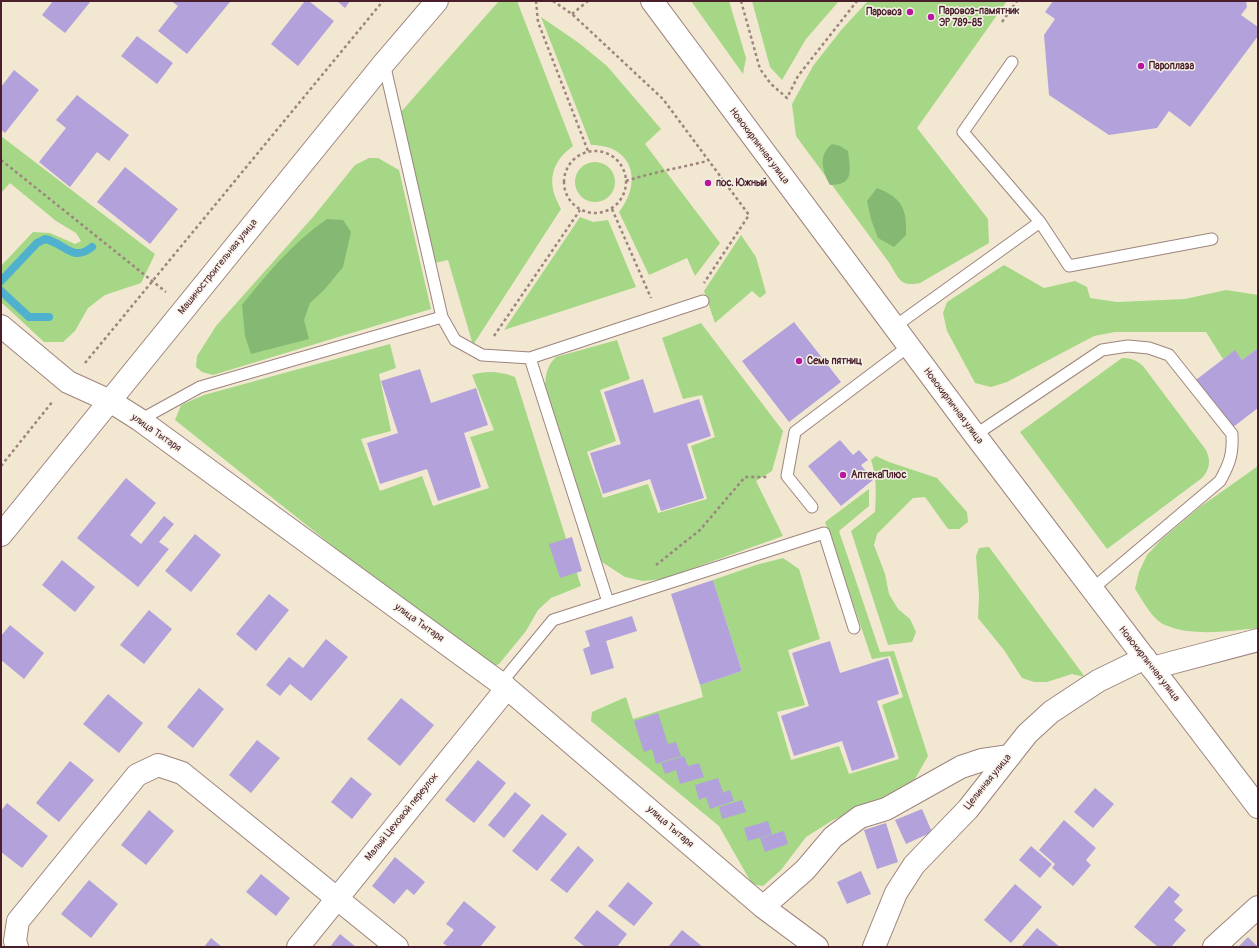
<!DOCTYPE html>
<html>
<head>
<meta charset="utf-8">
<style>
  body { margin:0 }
  #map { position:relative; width:1259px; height:948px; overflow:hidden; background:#f2e8d1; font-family:Pangolin,sans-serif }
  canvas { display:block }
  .frame { position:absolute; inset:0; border:2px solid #4a1f2b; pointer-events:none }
</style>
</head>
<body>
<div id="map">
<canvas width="1259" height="948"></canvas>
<div class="frame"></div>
</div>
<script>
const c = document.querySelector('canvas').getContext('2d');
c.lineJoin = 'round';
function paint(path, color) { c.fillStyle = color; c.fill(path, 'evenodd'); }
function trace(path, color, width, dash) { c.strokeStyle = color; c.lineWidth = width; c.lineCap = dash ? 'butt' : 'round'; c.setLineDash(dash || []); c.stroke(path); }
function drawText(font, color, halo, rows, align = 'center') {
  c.font = font + ' Pangolin,sans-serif'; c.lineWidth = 3; c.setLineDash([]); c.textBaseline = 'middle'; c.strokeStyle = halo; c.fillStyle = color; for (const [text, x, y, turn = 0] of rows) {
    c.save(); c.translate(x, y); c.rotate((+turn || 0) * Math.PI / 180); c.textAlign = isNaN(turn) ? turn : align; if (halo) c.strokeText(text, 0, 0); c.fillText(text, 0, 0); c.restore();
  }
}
paint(new Path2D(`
  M 499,1 L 517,1 L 573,146 C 549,164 547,184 561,209 L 473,345 L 448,260 L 435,263 L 400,113 Z
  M 691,1 L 729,1 L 746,58 L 743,74 Z
  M 752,1 L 839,1 L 806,39 L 782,80 L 770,67 Z
  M 868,1 L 1007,1 L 917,128 L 988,219 L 989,243 L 920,283 C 900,287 899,279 890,264 L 796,136 L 792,104 L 813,66 L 842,29 Z
  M 541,17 L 579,43 L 607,66 L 661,129 L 645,144 L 720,243 L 695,276 L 687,258 L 649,275 L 619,212 C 643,182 633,145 591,145 Z
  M 1,136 L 155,254 L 141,283 L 105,295 L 88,308 L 75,331 L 63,342 L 44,342 L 1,302 L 1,266 L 33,232 L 50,233 L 75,244 L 81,241 L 76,233 L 56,221 L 10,183 L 1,193 Z
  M 369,158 L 378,158 L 399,170 L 431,309 L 213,375 L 202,372 L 196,367 L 197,356 L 216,326 L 313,217 L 355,165 Z
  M575 182a20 20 0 1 1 40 0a20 20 0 1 1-40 0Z
  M 580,217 L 593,222 L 608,220 L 636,287 L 504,330 Z
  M 741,235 L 756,257 L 766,293 L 760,298 L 752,291 L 715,323 L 704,291 Z
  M 1004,265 L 1044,288 L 1075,281 L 1087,287 L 1090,298 L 1117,302 L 1185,299 L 1226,290 L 1258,295 L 1258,348 L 1242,360 L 1235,351 L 1223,359 L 1206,332 L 1115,332 L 1094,336 L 1007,382 L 991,387 L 975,383 L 947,331 L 943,313 L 947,302 Z
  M 701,323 L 783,431 L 772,471 L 756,481 L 783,536 L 663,579 L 643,581 L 625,577 L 602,562 L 591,537 L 545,385 C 546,373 547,366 556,357 L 617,340 L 630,379 L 600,390 L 616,441 L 587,452 L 603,498 L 648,484 L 658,513 L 707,499 L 691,446 L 715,437 L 702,395 L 683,399 L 662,338 Z
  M 390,344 L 396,368 L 379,374 L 391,431 L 361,439 L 380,491 L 422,476 L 433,506 L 489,488 L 470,437 L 494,430 L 472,375 C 488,370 500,372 515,377 L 581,586 L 551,598 L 538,610 L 526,631 L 499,664 L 491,667 L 369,575 L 175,420 L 181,405 L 204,395 Z
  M 1122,358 C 1131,358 1136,360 1143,366 L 1206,450 C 1211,461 1210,469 1202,478 L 1107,549 L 1020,432 Z
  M 876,456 L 889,462 L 937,478 L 967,512 L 968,522 L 959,529 L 948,529 L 925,497 L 913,498 L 877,534 L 874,545 L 885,574 L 889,594 L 898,609 L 910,619 L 916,632 L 912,642 L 888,645 L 851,531 L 875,512 C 876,494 877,477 871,460 Z
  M 1258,466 L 1258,628 C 1229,631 1193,637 1165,625 C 1152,619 1143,601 1135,589 L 1139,572 L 1147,555 L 1161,540 L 1200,507 Z
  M 869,489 L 869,506 L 839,531 L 880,652 L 894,651 L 928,756 L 915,779 L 886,799 L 833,820 L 806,837 L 781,870 L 763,886 L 752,884 L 719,826 L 591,721 L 592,712 L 626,697 L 633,719 L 703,697 L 700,685 L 742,671 L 713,580 L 756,565 L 783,558 L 799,569 L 820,639 L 788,650 L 805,705 L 777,712 L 791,760 L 839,746 L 849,774 L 899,759 L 882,705 L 903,697 L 890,656 L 872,659 L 825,522 Z
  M 989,547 L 1085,677 L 1072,674 L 1047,682 L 1034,682 L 1022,678 L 1004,650 L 978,618 L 979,596 L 976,556 L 979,548 Z`), '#a5d786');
paint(new Path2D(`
  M 832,144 L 840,146 L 848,151 C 850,170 855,185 830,185 C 822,171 818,155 832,144 Z
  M 877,188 C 902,198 907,208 906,235 L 894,247 L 878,238 L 871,219 L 867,201 Z
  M 327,219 L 343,220 L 351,232 L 343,267 L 324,290 L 310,303 L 304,320 L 309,339 L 251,354 L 245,336 L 242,305 C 268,273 293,242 327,219 Z`), '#84b873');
trace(new Path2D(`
  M 1,281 L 37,243 L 45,239 C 65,243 72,263 92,247
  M 1,291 L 29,317 L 49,317`), '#50b1cf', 8);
paint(new Path2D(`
  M 53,1 L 91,1 L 65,33 L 42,15 Z
  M 171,1 L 228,1 L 230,2 L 187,54 L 158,31 L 178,6 Z
  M 305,1 L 309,1 L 334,21 L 298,66 L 271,44 Z
  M 337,1 L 350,1 L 345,8 Z
  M 1053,1 L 1246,1 L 1247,7 L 1241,15 L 1258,27 L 1258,36 L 1190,127 L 1169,111 L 1157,128 L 1109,135 L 1049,95 L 1044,35 L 1055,19 L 1045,12 Z
  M 137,36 L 173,63 L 157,84 L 121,56 Z
  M 14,70 L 39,90 L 5,133 L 1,130 L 1,87 Z
  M 77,95 L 129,135 L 109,161 L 97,152 L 70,187 L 39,162 L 66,128 L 56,120 Z
  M 125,167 L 178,209 L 150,244 L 97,202 Z
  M 794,322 L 841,382 L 789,422 L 742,361 Z
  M 1258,348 L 1258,408 L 1224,434 L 1188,386 L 1235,350 L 1242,360 Z
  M 420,369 L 431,403 L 476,388 L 488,425 L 464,433 L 481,487 L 438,501 L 427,469 L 380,484 L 367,443 L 398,433 L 381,381 Z
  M 643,379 L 654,413 L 699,399 L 711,436 L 687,444 L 704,498 L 661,511 L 650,479 L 603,494 L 590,453 L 621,444 L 604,392 Z
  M 840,440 L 853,455 L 859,450 L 868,460 L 861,465 L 873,480 L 841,506 L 808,466 Z
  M 126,478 L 156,503 L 130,535 L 141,544 L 164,516 L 174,524 L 159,542 L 169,549 L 138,587 L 77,538 Z
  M 195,534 L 221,555 L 191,592 L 165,571 Z
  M 572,537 L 582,571 L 560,578 L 549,544 Z
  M 62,560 L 95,587 L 75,612 L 42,585 Z
  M 713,580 L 742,671 L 700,685 L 671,594 Z
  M 269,594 L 289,610 L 256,651 L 236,634 Z
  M 149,610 L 172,629 L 144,664 L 120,645 Z
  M 632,616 L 637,631 L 606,641 L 614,668 L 591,675 L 583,649 L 590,646 L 585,631 Z
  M 10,625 L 44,653 L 24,679 L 1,660 L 1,636 Z
  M 326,639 L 348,657 L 311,701 L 290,684 L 280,696 L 266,685 L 289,657 L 303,668 Z
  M 830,641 L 840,673 L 888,658 L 899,694 L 877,701 L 895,757 L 852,771 L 842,741 L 794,756 L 781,716 L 809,706 L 792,653 Z
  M 199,688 L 224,709 L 193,748 L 167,727 Z
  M 108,694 L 143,723 L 119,753 L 83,724 Z
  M 401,698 L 434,725 L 400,766 L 367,739 Z
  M 658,713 L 668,744 L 676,742 L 681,756 L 656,764 L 652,749 L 644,752 L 634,721 Z
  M 257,740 L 280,758 L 251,793 L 229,775 Z
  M 684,756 L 688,766 L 699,763 L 704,777 L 680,784 L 676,770 L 665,774 L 661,763 Z
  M 478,760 L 506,783 L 474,823 L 445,800 Z
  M 70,761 L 94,780 L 59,822 L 36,803 Z
  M 351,777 L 372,794 L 352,819 L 331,802 Z
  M 718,778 L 723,792 L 719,794 L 730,790 L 734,801 L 710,809 L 706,797 L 699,800 L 695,785 Z
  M 1095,788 L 1114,804 L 1093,828 L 1074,812 Z
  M 515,792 L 531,805 L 504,838 L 488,825 Z
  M 742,800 L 746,812 L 722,819 L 719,807 Z
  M 7,803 L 48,836 L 22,868 L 1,852 L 1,811 Z
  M 922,809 L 932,832 L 906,844 L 895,820 Z
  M 149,810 L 174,831 L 146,865 L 121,845 Z
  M 542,814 L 567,834 L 537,871 L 512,851 Z
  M 1064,820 L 1096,848 L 1086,860 L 1091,865 L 1073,886 L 1052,868 L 1055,864 L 1039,850 Z
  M 768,821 L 772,834 L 748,841 L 744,828 Z
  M 886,823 L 898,862 L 877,869 L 864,830 Z
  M 784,831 L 788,844 L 765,852 L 760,838 Z
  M 578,846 L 594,860 L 567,893 L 550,880 Z
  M 1031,846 L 1052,864 L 1040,878 L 1019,860 Z
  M 395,857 L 425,882 L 414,895 L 407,889 L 394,904 L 372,886 Z
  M 861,871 L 871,894 L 847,904 L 837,882 Z
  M 261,874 L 290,898 L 276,916 L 246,892 Z
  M 89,880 L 118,904 L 91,938 L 61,914 Z
  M 628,882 L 653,903 L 634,926 L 608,906 Z
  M 1015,884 L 1042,907 L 1011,943 L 984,920 Z
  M 1169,886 L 1180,895 L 1174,902 L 1183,910 L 1174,920 L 1186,930 L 1171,947 L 1158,947 L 1134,927 Z
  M 464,901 L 496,927 L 480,947 L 448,947 L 443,943 L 454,930 L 446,924 Z
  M 597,910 L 627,934 L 617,947 L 585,947 L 574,938 Z
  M 1037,928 L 1060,947 L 1021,947 Z
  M 682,930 L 703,947 L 668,947 Z
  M 340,934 L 356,947 L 330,947 Z
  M 1248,937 L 1258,947 L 1239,946 Z
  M 211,938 L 222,947 L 204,947 Z`), '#b2a1db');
const lane = new Path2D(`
  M 1012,62 L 963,132 L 1040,222 L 1069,266 L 1212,239
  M 442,317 L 455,340 L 482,355 L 530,358
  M 894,327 L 1040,222
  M 140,420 L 200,387 L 442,317 L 384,63
  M 975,435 L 1102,350 L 1128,346 L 1149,348 L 1169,355 L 1232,434 C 1233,454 1230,463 1220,481 L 1091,590
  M 812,507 L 787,476 L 795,432 L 909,346
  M 608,602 L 530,358 L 703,301
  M 501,683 L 553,620 L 824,533 L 854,628`);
const street = new Path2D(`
  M 1,326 L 68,382 L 110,401 L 140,420 L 507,688 L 763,907 L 817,947
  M 1152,668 L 1258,640
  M 763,907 L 805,870 L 833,837 L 860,817 L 886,809 L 961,767 L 982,760 L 1010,756
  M 17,947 L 15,941 L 18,921 L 137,775 L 158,765 L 182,773 L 397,947
  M 298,947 L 507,688
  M 874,947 L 896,893 L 914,865 L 968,809 L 1027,734 L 1051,712 L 1098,681 L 1145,658
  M 1214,947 L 1258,907`);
const secondary = new Path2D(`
  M 652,1 L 975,435 L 1258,807`);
const primary = new Path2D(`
  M 1,535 L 384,63 L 437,1`);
trace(lane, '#9e847e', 13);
trace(street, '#9e847e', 24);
trace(secondary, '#9e847e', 24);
trace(primary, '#9e847e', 24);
trace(new Path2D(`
  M 536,1 L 538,22 L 588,151
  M 553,1 L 572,14 L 663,99 L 749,215 L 704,283
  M 741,1 L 760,69 L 771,84 L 787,98 L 798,76 L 857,1
  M 572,14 L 588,1
  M 1002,22 L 1017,1
  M564 182a31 31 0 1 1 62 0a31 31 0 1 1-62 0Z
  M 1,160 L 166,292
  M 626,181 C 653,172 680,168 707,161
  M 612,209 L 651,298
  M 494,336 L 580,210
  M 85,363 L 383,1
  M 1,466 L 53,401
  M 656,565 L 700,530 L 745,477 L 769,477`), '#9e847e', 2.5, [3, 3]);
trace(lane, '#fff', 11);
trace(street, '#fff', 22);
trace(secondary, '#fff', 22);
trace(primary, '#fff', 22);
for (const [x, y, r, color] of [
  [910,12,4,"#b5179e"],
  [931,17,4,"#b5179e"],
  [1141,66,4,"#b5179e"],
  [708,183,4,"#b5179e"],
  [799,361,4,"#b5179e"],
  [843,475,4,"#b5179e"]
]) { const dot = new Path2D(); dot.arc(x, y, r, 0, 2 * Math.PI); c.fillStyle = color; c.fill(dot); trace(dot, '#f7f3e8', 1.5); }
drawText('bold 10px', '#4a1f2b', '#f7f3e8', [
  ["Паровоз-памятник",939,11],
  ["ЭР 789-85",939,23],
  ["Паровоз",902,12,"right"],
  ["Пароплаза",1149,66],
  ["пос. Южный",716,183],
  ["Семь пятниц",807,361],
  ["АптекаПлюс",851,475]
], 'left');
drawText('10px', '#4a1f2b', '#f7f3e8', [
  ["Новокирпичная улица",759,146,53],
  ["Машиностроительная улица",218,267,-51],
  ["Новокирпичная улица",953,406,53],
  ["улица Тытаря",156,433,35],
  ["улица Тытаря",419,623,36],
  ["Новокирпичная улица",1149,664,52],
  ["Целинная улица",988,782,-51],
  ["Малый Цеховой переулок",402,817,-51],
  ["улица Тытаря",670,827,41]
]);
</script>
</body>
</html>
